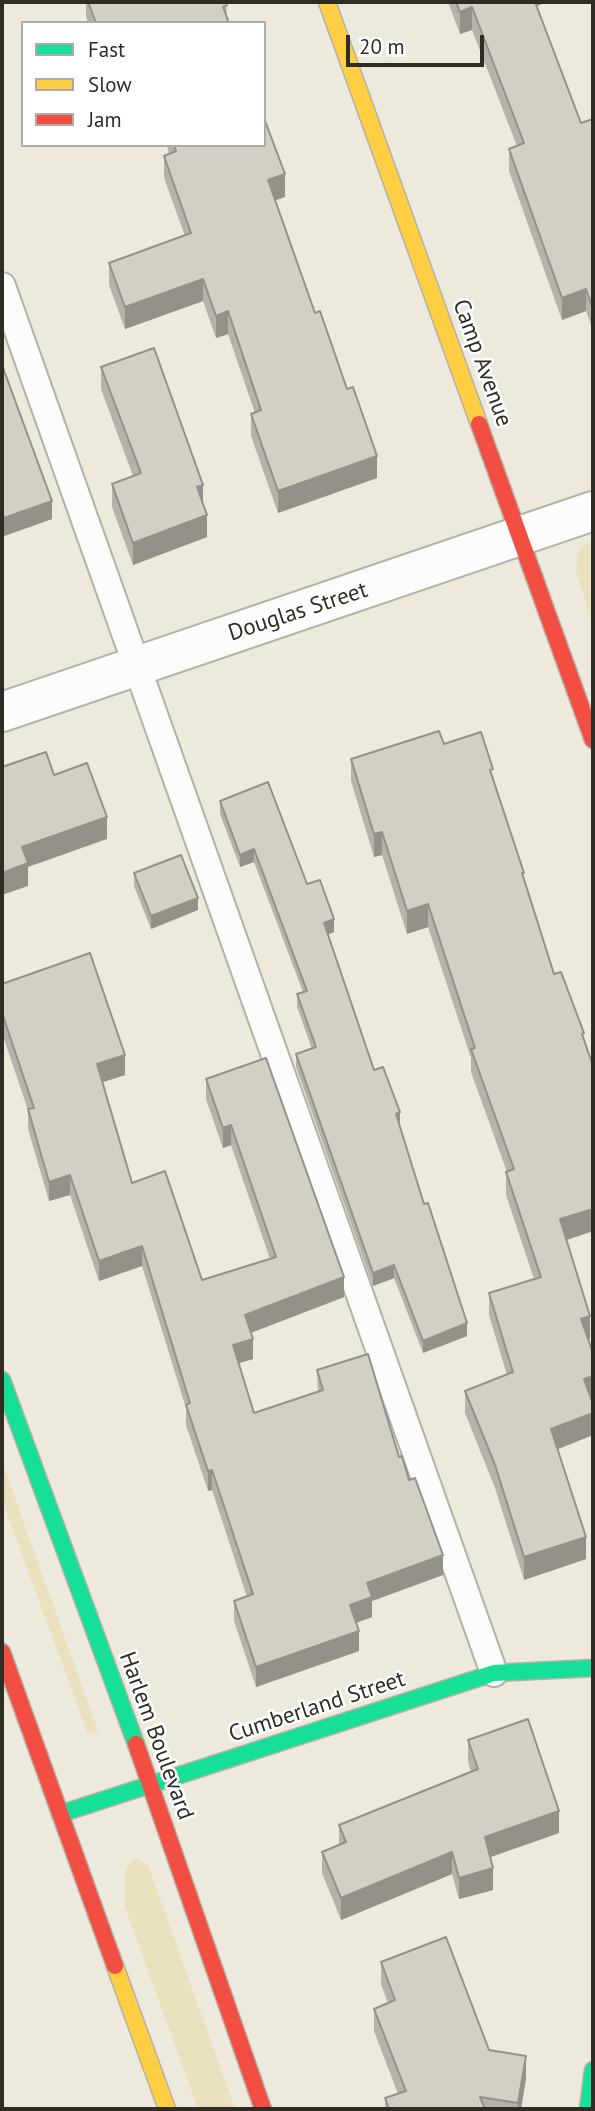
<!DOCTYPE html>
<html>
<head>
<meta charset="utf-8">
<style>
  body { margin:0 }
  #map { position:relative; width:595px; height:2111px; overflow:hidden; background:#ede9dc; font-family:"PT Sans",sans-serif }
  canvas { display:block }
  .frame { position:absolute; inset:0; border:4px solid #2f2c23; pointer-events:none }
  .legend { position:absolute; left:21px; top:21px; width:245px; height:126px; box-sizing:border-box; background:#fff; border:2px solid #acaba7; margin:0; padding:9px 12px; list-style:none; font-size:21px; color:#2f2c23 }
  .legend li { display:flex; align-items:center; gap:14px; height:35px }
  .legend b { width:35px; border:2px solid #acaba7 }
  .scale { position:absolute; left:346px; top:35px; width:138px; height:32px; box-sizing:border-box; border:4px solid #2f2c23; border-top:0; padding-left:9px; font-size:21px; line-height:24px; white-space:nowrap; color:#2f2c23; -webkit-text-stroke:5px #fff; paint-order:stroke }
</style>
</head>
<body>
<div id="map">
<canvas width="595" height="2111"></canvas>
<div class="frame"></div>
<ul class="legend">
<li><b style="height:9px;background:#16e098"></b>Fast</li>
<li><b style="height:9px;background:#ffcf43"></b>Slow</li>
<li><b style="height:9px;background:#f24e42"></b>Jam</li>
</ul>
<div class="scale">20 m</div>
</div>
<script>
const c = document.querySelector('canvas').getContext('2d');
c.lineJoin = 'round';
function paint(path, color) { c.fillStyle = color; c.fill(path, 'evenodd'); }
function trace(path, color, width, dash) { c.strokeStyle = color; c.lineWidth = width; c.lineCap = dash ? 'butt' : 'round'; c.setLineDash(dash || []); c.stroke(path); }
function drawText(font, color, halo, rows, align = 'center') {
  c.font = font + ' "PT Sans",sans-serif'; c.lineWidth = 5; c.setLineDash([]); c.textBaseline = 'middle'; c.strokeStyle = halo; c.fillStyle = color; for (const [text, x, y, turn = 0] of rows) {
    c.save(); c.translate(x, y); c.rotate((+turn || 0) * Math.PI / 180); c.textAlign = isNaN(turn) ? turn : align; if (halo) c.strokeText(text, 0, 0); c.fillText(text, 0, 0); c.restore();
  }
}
paint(new Path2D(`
  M 593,539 L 593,625 L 576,571 L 579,548 Z
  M 2,1462 L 98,1731 L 88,1734 L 2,1500 Z
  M 135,1858 L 148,1865 L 235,2109 L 198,2109 L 124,1904 L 126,1868 Z`), '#eae0bc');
const lane = new Path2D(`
  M 2,286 L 494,1673`);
const street = new Path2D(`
  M 2,712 L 593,511`);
const fast = new Path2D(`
  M 2,1380 L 136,1744
  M 60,1814 L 494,1673 L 593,1668
  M 588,2109 L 593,2070`);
const slow = new Path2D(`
  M 327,2 L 479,424
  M 115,1966 L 167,2109`);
const jam = new Path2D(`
  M 479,424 L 593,740
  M 2,1652 L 115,1966
  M 136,1744 L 263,2109`);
trace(lane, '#b4b1a7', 30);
trace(street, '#b4b1a7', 42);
trace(fast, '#b4b1a7', 19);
trace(slow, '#b4b1a7', 19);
trace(jam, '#b4b1a7', 19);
trace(lane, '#fcfcfa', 26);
trace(street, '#fcfcfa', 38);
trace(fast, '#16e098', 16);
trace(slow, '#ffcf43', 16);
trace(jam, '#f24e42', 16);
paint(new Path2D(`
  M 86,2 L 226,2 L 227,16 L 229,23 L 88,23 L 86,16 Z
  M 448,2 L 542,2 L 542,4 L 537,6 L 581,123 L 593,119 L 593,331 L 586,311 L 562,320 L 509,171 L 509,149 L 517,146 L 472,30 L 460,34 Z
  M 167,145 L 264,145 L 285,197 L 275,200 L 315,313 L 377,478 L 278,513 L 251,436 L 251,414 L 255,413 L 228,334 L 216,338 L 203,301 L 125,329 L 109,285 L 109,263 L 185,236 L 164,178 L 164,156 L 169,154 Z
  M 2,365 L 52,519 L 4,536 L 2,530 Z
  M 101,367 L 203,504 L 207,537 L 133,565 L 112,507 L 112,484 L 133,476 L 101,389 Z
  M 444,744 L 493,779 L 554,974 L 584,1040 L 593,1066 L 593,1231 L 567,1240 L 590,1339 L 588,1339 L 593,1399 L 592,1399 L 593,1435 L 557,1449 L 586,1559 L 524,1580 L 495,1488 L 465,1413 L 465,1391 L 507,1375 L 489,1315 L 489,1293 L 534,1279 L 506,1195 L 506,1172 L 507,1172 L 471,1072 L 471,1058 L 428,927 L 407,934 L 382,855 L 374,857 L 351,781 L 351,759 Z
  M 220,801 L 307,884 L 334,932 L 328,934 L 374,1070 L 400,1125 L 424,1204 L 467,1336 L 423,1353 L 394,1278 L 373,1286 L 296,1067 L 296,1054 L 312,1049 L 297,1007 L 297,994 L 303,992 L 254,862 L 240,867 L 220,814 Z
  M 134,873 L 198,910 L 151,929 L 134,886 Z
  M 2,984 L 125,1075 L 103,1082 L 132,1183 L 202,1280 L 270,1259 L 231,1145 L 223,1148 L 206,1099 L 206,1079 L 344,1297 L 251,1333 L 253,1359 L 239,1363 L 254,1413 L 318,1392 L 317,1370 L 399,1457 L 409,1480 L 443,1575 L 372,1601 L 372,1617 L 356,1623 L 359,1651 L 256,1687 L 234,1621 L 234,1601 L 247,1597 L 212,1490 L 208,1491 L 186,1425 L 186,1408 L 142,1266 L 99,1281 L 70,1195 L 49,1201 L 28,1129 L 28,1110 L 2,1033 Z
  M 468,1740 L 559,1833 L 490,1857 L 493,1890 L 459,1899 L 452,1874 L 341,1920 L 322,1873 L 322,1852 L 339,1845 L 339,1825 L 471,1772 L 468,1762 Z
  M 381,1962 L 526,2078 L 521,2109 L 385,2109 L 385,2098 L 398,2094 L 374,2031 L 374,2009 L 388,2003 L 381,1984 Z`), '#b5b2a9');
paint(new Path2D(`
  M 529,2 L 542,2 L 542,4 L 529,9 Z
  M 472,7 L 472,30 L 460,34 L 460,12 Z
  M 285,174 L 285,197 L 268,203 L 268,180 Z
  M 203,279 L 203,301 L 125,329 L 125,307 Z
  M 586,289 L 586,311 L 562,320 L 562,298 Z
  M 228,311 L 228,334 L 216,338 L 216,316 Z
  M 377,456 L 377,478 L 278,513 L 278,491 Z
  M 203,485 L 203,507 L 197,487 Z
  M 52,501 L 52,519 L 4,536 L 4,518 Z
  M 207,515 L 207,537 L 133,565 L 133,543 Z
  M 2,595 L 3,595 L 2,618 Z
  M 107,817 L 107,839 L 28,867 L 28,886 L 2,895 L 2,873 L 22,847 Z
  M 382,832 L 382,855 L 374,857 L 374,834 Z
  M 254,849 L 254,862 L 240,867 L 240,855 Z
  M 198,898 L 198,910 L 151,929 L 151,916 Z
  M 428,904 L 428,927 L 407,934 L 407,911 Z
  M 334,919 L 334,932 L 324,936 L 324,923 Z
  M 125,1055 L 125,1075 L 97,1084 L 97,1064 Z
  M 400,1112 L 400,1125 L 396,1126 L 396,1114 Z
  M 231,1125 L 231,1145 L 223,1148 L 223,1128 Z
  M 70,1175 L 70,1195 L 49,1201 L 49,1182 Z
  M 593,1209 L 593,1231 L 560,1242 L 560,1219 Z
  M 142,1246 L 142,1266 L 99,1281 L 99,1261 Z
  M 394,1265 L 394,1278 L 373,1286 L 373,1273 Z
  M 344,1277 L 344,1297 L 245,1335 L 245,1315 Z
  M 590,1316 L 590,1339 L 581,1342 L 581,1319 Z
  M 467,1323 L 467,1336 L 423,1353 L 423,1341 Z
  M 253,1339 L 253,1359 L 233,1365 L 233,1345 Z
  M 593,1376 L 593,1399 L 584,1402 L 584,1379 Z
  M 593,1413 L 593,1435 L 551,1452 L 551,1429 Z
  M 212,1470 L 212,1490 L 208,1491 L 208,1471 Z
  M 586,1537 L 586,1559 L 524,1580 L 524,1557 Z
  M 443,1555 L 443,1575 L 372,1601 L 372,1617 L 350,1625 L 350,1605 L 367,1583 Z
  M 359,1631 L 359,1651 L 256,1687 L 256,1667 Z
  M 559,1811 L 559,1833 L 485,1859 L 485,1837 Z
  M 452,1852 L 452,1874 L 341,1920 L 341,1898 Z
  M 493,1868 L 493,1890 L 459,1899 L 459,1878 Z
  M 526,2056 L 526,2078 L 521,2109 L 518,2109 L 518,2103 Z`), '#939189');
const building = new Path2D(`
  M 88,2 L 226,2 L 227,5 L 223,7 L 229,23 L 96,23 Z
  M 456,2 L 535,2 L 581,123 L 593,119 L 593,309 L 586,289 L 562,298 L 509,149 L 524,143 L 472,7 L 460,12 Z
  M 264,118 L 285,174 L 268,180 L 315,313 L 320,311 L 347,389 L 353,387 L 377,456 L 278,491 L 251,414 L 261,410 L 228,311 L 216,316 L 203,279 L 125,307 L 109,263 L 191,233 L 164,156 L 176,151 L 174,145 L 264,145 Z
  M 154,348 L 203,485 L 197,487 L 207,515 L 133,543 L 112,484 L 141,473 L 101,367 Z
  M 2,365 L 52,501 L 4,518 L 2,511 Z
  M 439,731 L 444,744 L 481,732 L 493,769 L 490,770 L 524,873 L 522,873 L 554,974 L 561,972 L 584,1033 L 582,1034 L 593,1066 L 593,1209 L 560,1219 L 590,1316 L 581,1319 L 593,1353 L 593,1376 L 584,1379 L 593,1404 L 593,1413 L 551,1429 L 586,1537 L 524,1557 L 495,1465 L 465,1391 L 513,1372 L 489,1293 L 541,1277 L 506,1172 L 514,1169 L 471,1049 L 475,1048 L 428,904 L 407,911 L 382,832 L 374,834 L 351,759 Z
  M 46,752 L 54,775 L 87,763 L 107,817 L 22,847 L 28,863 L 2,873 L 2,767 Z
  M 268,782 L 307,884 L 320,880 L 334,919 L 324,923 L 374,1070 L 383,1067 L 400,1112 L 396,1114 L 424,1204 L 428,1203 L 467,1323 L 423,1341 L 394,1265 L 373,1273 L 296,1054 L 316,1047 L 297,994 L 307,991 L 254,849 L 240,855 L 220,801 Z
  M 181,855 L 198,898 L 151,916 L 134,873 Z
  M 90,953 L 125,1055 L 97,1064 L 132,1183 L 165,1171 L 202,1280 L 276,1257 L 231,1125 L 223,1128 L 206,1079 L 266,1058 L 344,1277 L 245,1315 L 253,1339 L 233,1345 L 254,1413 L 323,1390 L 317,1370 L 368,1354 L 399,1457 L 402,1456 L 409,1480 L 415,1478 L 443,1555 L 367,1583 L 372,1597 L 350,1605 L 359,1631 L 256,1667 L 234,1601 L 253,1594 L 212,1470 L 208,1471 L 186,1405 L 190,1403 L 142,1246 L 99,1261 L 70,1175 L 49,1182 L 28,1109 L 34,1108 L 2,1013 L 2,984 Z
  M 528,1719 L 559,1811 L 485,1837 L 493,1868 L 459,1878 L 452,1852 L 341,1898 L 322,1852 L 346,1842 L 339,1825 L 478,1769 L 468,1740 Z
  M 446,1937 L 489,2050 L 526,2056 L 518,2103 L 480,2097 L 485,2109 L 389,2109 L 385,2098 L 406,2091 L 374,2009 L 395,2000 L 381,1962 Z`);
paint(building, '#d2cfc4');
trace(building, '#939189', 2);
drawText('23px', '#2f2c23', '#fff', [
  ["Camp Avenue",482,363,70],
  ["Douglas Street",298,612,-18],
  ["Cumberland Street",317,1707,-18],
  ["Harlem Boulevard",156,1736,70]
]);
</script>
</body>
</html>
